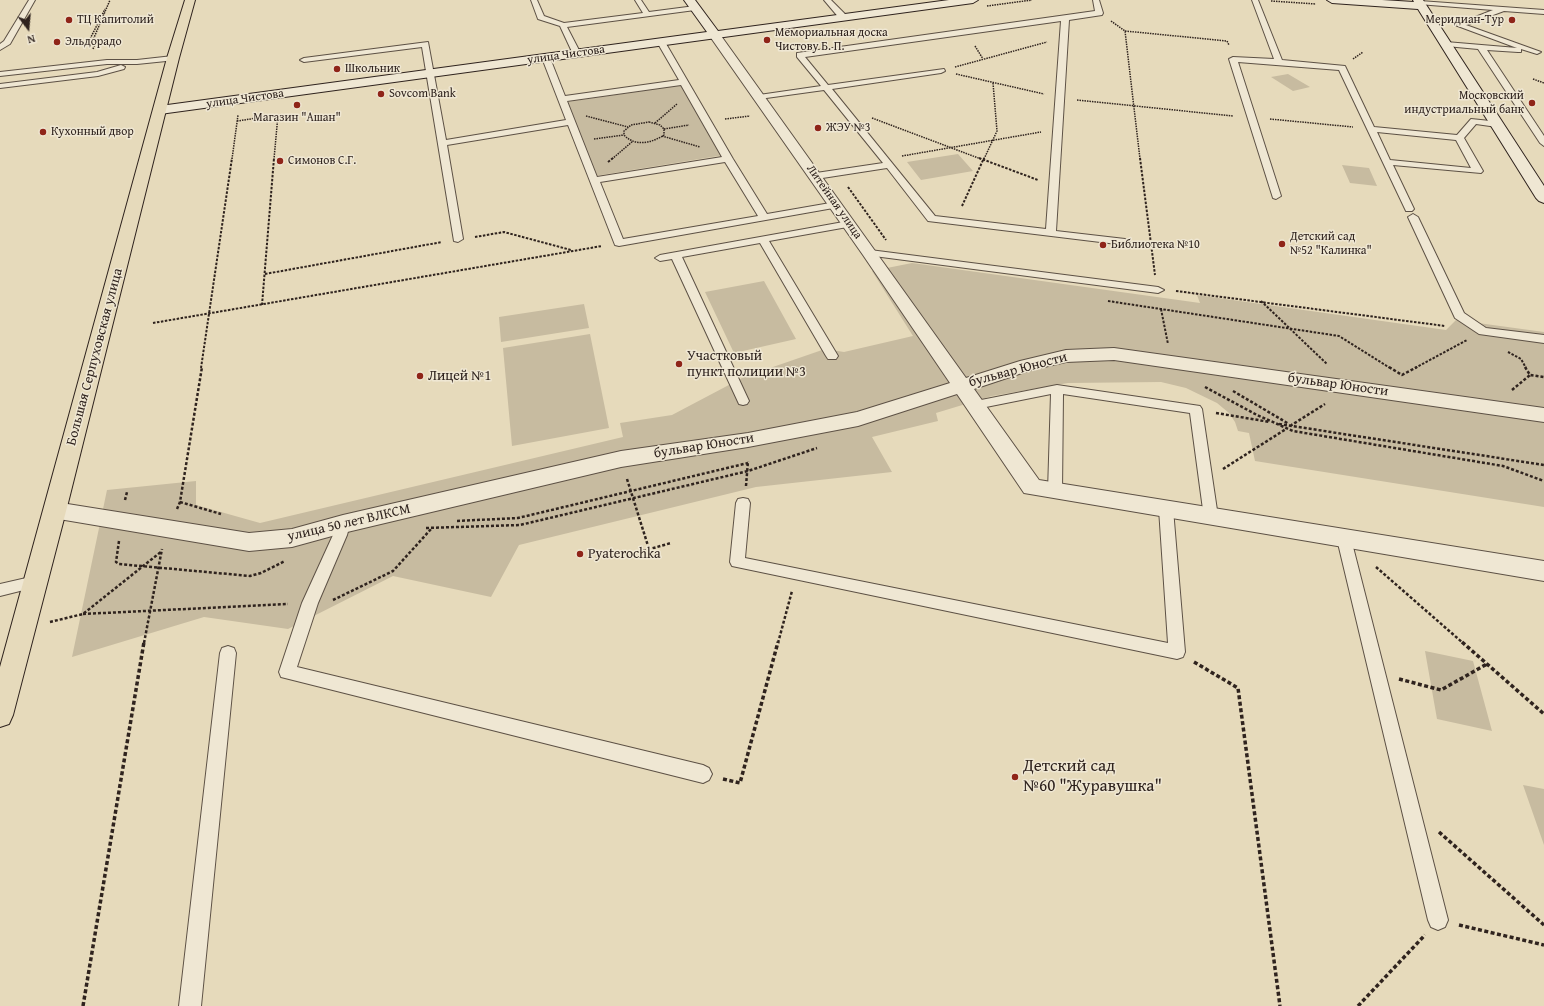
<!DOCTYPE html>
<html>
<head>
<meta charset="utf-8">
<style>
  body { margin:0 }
  #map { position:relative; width:1544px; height:1006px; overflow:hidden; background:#e6dabb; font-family:"Gentium Book Plus",serif }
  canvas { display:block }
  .north { position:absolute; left:8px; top:8px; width:40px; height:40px; -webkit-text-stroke:3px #efe7d3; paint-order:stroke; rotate:164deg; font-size:11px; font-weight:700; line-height:16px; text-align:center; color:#2f231e }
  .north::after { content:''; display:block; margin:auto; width:14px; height:18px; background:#2f231e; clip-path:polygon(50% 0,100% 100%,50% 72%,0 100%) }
</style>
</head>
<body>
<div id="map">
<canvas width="1544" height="1006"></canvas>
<div class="north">N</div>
</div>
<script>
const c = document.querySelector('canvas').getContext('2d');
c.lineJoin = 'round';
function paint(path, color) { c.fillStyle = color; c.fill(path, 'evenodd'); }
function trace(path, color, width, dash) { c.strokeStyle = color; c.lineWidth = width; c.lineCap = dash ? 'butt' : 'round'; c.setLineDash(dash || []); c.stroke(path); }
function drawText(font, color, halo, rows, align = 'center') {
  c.font = font + ' "Gentium Book Plus",serif'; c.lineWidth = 3; c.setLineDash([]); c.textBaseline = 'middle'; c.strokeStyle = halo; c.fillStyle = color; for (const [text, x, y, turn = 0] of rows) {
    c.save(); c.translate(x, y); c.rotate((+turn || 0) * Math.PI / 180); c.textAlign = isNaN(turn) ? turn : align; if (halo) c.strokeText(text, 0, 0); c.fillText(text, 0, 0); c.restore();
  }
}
paint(new Path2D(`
  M 1288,74 L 1310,87 L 1293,91 L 1271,77 Z
  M 683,85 L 724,155 L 595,176 L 567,102 Z
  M 958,154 L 973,171 L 921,180 L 907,162 Z
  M 1342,165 L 1369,168 L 1377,186 L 1350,183 Z
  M 912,263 L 1200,303 L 1197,295 L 1446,330 L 1456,320 L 1544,332 L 1544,507 L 1255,461 L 1249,433 L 1238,431 L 1235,422 L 1229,413 L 1217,403 L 1186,388 L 1161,382 L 1068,383 L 992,396 L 936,413 L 938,421 L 872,437 L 892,472 L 756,487 L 519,545 L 491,597 L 393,576 L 288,629 L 204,617 L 72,657 L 107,490 L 196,481 L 196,505 L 260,523 L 623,437 L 620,423 L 672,415 L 744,377 L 825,349 L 844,352 L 913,336 L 872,271 Z
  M 764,281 L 796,339 L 734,353 L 705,292 Z
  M 584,304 L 589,328 L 501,342 L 499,317 Z
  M 590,334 L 609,428 L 512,446 L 503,348 Z
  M 1425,651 L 1473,661 L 1492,731 L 1437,719 Z
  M 1523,785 L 1544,789 L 1544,845 Z`), '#c7bba0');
const lane = new Path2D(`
  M 29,0 L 35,0 L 10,44 L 0,50 L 0,44 L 4,41 Z
  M 531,0 L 537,0 L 544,16 L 564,23 L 643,13 L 635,0 L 641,0 L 649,12 L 695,6 L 699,8 L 695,10 L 567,27 L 581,54 L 577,56 L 573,54 L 560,26 L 538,19 Z
  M 824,0 L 831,0 L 846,15 L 846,19 L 840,19 Z
  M 1093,0 L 1099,0 L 1103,13 L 1102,15 L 1069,20 L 1056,231 L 1125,239 L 1130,242 L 1129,244 L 1125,245 L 928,221 L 887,168 L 816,179 L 813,178 L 811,176 L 816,173 L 883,163 L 824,90 L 759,99 L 755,97 L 759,95 L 821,86 L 797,57 L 797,53 L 1095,11 ZM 1061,21 L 1046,229 L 935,216 L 832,89 L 941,73 L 945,71 L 944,69 L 828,85 L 805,57 Z
  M 1252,0 L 1258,0 L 1282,60 L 1345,66 L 1374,127 L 1457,135 L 1471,119 L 1500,122 L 1501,124 L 1497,127 L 1476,124 L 1464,138 L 1483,171 L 1481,173 L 1393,165 L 1414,209 L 1412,211 L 1406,211 L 1339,70 L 1238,62 L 1281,196 L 1276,199 L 1273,198 L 1229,59 L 1233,57 L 1274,59 ZM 1377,132 L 1456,140 L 1471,168 L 1390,160 Z
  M 1420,1 L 1544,10 L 1544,14 L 1504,11 L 1466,25 L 1541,52 L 1537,54 L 1521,49 L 1521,52 L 1518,52 L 1487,50 L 1544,136 L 1544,146 L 1540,143 L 1478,49 L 1446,46 L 1442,44 L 1446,42 L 1517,48 L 1455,25 L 1493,10 L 1418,4 L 1418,2 Z
  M 658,40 L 661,40 L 665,42 L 733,159 L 767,214 L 836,202 L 841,205 L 839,207 L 619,246 L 615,245 L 568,125 L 447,145 L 463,239 L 458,242 L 454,241 L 422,47 L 304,62 L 300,60 L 304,58 L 428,42 L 446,140 L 566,120 L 542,58 L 543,56 L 549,56 L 550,58 L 565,96 L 679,80 L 657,42 ZM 681,85 L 722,157 L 597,177 L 567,101 ZM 725,162 L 758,216 L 623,239 L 600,182 Z
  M 173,56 L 177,58 L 176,60 L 137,64 L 107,64 L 0,76 L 0,72 L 107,60 L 137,60 Z
  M 121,65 L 125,67 L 124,69 L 98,76 L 0,88 L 0,84 L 97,72 Z
  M 1413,214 L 1418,217 L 1464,313 L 1486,328 L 1544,335 L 1544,343 L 1479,334 L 1455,318 L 1408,217 Z
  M 849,221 L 854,224 L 853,226 L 769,241 L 838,356 L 836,359 L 828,359 L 826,356 L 760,243 L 682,257 L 749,401 L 747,404 L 743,405 L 739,404 L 672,259 L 660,261 L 655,258 L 660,255 Z
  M 870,250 L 1158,287 L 1164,290 L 1158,293 L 866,255 L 865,253 L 866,251 Z
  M 1057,385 L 1200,406 L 1202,409 L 1218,517 L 1216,521 L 1211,523 L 1206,521 L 1204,517 L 1190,413 L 1063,394 L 1062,491 L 1060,495 L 1055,496 L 1050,495 L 1048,491 L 1051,394 L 976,409 L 972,408 L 970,405 L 972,402 L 976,401 Z
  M 743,498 L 748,499 L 750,503 L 745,558 L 1168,643 L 1159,509 L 1161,505 L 1166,504 L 1171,505 L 1173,509 L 1185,652 L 1183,657 L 1177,659 L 732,566 L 730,562 L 736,503 L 738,499 Z
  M 343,518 L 348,520 L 350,524 L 347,535 L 318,603 L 297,667 L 703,765 L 709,768 L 712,774 L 709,780 L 703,783 L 281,677 L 279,672 L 302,603 L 333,535 L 338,520 Z
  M 1344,533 L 1349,535 L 1351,539 L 1448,920 L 1445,927 L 1438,930 L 1431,927 L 1428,920 L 1337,539 L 1339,535 Z
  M 35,576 L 40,578 L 43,582 L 40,586 L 0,596 L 0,584 Z
  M 228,646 L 234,648 L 236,653 L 201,1006 L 179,1006 L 220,653 L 222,648 Z`);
const street = new Path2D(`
  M 715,31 L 719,33 L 966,378 L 1020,361 L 1066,350 L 1114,348 L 1544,408 L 1544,422 L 1114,360 L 1066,362 L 1031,370 L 974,389 L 1039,480 L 1544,561 L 1544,581 L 1024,493 L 957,394 L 858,426 L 748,447 L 621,467 L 343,533 L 292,547 L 249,551 L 47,517 L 44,511 L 47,505 L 55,502 L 249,533 L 292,529 L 343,515 L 621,451 L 748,433 L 857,412 L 950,383 L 863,255 L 709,35 L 711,33 Z`);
const secondary = new Path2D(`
  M 684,0 L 695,0 L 718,31 L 949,0 L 978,0 L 973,3 L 160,114 L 155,113 L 153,110 L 155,107 L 160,106 L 707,32 Z
  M 1327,0 L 1382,0 L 1414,2 L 1413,0 L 1423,0 L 1544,186 L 1544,203 L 1539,201 L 1536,198 L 1418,9 L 1332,3 Z`);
const primary = new Path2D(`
  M 185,0 L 195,0 L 179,58 L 66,511 L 13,715 L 9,724 L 0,727 L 0,667 L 167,58 Z`);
trace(lane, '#5d5145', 2);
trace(street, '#5d5145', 2);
trace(secondary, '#2f231e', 2);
trace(primary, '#2f231e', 2);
trace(new Path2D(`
  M 1271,1 L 1316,4
  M 987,6 L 1032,0
  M 1111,21 L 1125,31 L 1140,159
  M 1125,31 L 1227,41 L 1229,45
  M 89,41 L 105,9
  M 975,46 L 983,59
  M 93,49 L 97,40 L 93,40 L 110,0
  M 1353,59 L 1363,52
  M 955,67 L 1047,42
  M 956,74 L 1044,94
  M 1533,79 L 1544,83
  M 1077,100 L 1233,116
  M 586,116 L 628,127
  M 872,118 L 981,159
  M 725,119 L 750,116
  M 1270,119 L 1353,127
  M 237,121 L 278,115 L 274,159
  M 649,122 L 660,125 L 664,129 L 664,135 C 652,143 635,147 624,135 L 624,131 L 631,125 Z
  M 655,123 L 677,104
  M 664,129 L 689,125
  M 662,136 L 700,147
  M 594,139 L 624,135
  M 902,156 L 1041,132
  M 232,159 L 238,115
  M 612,159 L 633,141
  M 984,159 L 997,131 L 993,83`), '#2f231e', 1.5, [1.5, 1]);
trace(new Path2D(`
  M 979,158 L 1038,180
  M 1140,158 L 1155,275
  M 608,162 L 613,158
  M 848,187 L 886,240
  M 962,206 L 984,158
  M 475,237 L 504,232 L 571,250
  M 1142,244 L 1151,245
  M 265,274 L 442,242
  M 1176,291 L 1445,326
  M 1108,301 L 1339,336 L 1390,368
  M 1261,301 L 1327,364
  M 262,305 L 274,158
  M 1161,309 L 1168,344
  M 153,323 L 602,246
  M 1508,352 L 1521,359 L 1526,368
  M 201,368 L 232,158
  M 1415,368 L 1467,340`), '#2f231e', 2, [2.5, 1.5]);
trace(new Path2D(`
  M 1389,367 L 1402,375 L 1417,367
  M 1525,367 L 1530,375 L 1544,377
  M 1205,387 L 1257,415 L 1293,431 L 1503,466 L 1544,481
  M 1512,390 L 1530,375
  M 1233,391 L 1289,424
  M 1216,413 L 1270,422
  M 1279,424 L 1544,465
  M 1290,426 L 1325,404
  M 1223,469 L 1286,429
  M 627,479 L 649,549
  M 746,486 L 748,461
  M 125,500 L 127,492
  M 180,502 L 221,514
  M 177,509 L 180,502 L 202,367
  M 457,521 L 518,518 L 748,463
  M 426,528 L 520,525 L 748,471 L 817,448
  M 119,541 L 116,562 L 119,564 L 250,576 L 261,573 L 285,561
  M 643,551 L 671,543
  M 1376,567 L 1463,643
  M 333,600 L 393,571 L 432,528
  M 83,614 L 288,604
  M 50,622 L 83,614 L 162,551
  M 144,643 L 162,549
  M 778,643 L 792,591`), '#2f231e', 2.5, [3, 2]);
trace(new Path2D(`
  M 1462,642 L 1544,714
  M 1194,662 L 1238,688 L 1280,1006
  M 1399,679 L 1441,690 L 1487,664
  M 723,779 L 740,783 L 778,642
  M 1439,832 L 1544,925
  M 1459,925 L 1544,945
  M 83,1006 L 144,642
  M 1358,1006 L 1425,935`), '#2f231e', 3.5, [4, 2.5]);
paint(lane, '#efe7d3');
paint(street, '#efe7d3');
paint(secondary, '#efe7d3');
paint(primary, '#e6dabb');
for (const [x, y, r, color] of [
  [69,20,4,"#8f2418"],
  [1512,20,4,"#8f2418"],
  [767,40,4,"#8f2418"],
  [57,42,4,"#8f2418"],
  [337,69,4,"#8f2418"],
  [381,94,4,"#8f2418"],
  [1532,103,4,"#8f2418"],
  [297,105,4,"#8f2418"],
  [818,128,4,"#8f2418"],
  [43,132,4,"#8f2418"],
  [280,161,4,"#8f2418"],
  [1282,244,4,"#8f2418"],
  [1103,245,4,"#8f2418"],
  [679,364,4,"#8f2418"],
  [420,376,4,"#8f2418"],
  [580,554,4,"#8f2418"],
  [1015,777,4,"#8f2418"]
]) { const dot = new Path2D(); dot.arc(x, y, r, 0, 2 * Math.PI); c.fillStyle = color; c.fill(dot); trace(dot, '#efe7d3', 1.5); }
drawText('12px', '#2f231e', '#efe7d3', [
  ["ТЦ Капитолий",77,20],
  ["Меридиан-Тур",1504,20,"right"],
  ["Мемориальная доска",775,33],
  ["Чистову Б. П.",775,47],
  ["Эльдорадо",65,42],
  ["Школьник",345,69],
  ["Sovcom Bank",389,94],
  ["Московский",1524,96,"right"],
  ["индустриальный банк",1524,110,"right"],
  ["Магазин \"Ашан\"",297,118,"center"],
  ["ЖЭУ №3",826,128],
  ["Кухонный двор",51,132],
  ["Симонов С.Г.",288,161],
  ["Детский сад",1290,237],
  ["№52 \"Калинка\"",1290,251],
  ["Библиотека №10",1111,245]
], 'left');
drawText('12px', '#2f231e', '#efe7d3', [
  ["улица Чистова",566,55,-8],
  ["улица Чистова",245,99,-8],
  ["Литейная улица",834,202,55]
]);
drawText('14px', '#2f231e', '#efe7d3', [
  ["Участковый",687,356],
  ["пункт полиции №3",687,372],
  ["Лицей №1",428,376],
  ["Pyaterochka",588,554]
], 'left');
drawText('14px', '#2f231e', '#efe7d3', [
  ["Большая Серпуховская улица",95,357,-75],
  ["бульвар Юности",1018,370,-15],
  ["бульвар Юности",1338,385,8],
  ["бульвар Юности",704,446,-9],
  ["улица 50 лет ВЛКСМ",349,523,-13]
]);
drawText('17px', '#2f231e', '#efe7d3', [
  ["Детский сад",1023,767],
  ["№60 \"Журавушка\"",1023,787]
], 'left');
</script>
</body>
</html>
